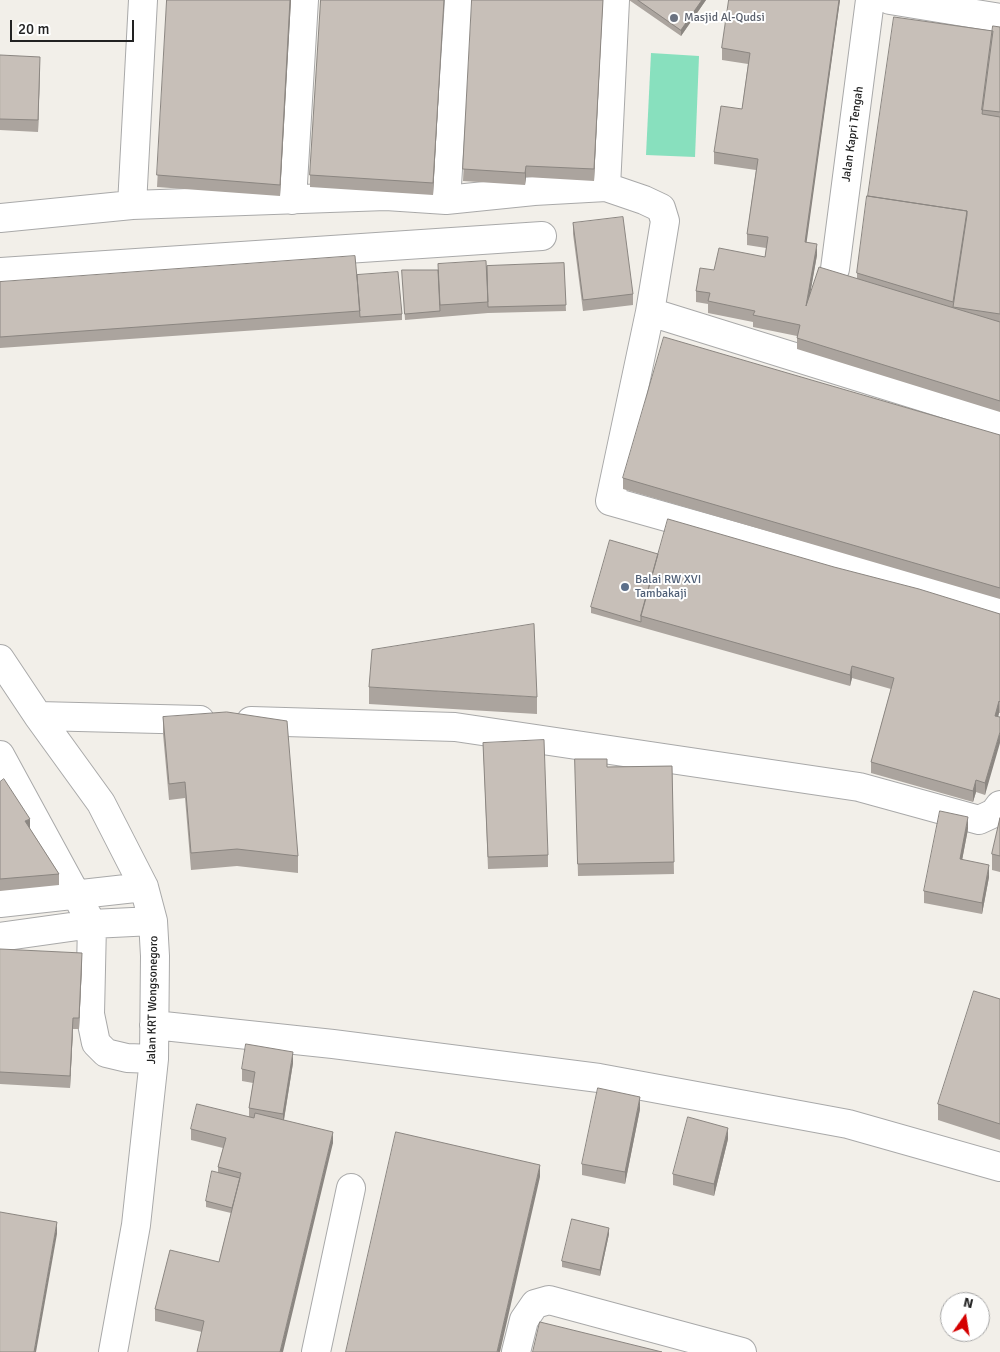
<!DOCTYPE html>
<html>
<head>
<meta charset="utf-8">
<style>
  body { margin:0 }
  #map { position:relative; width:1000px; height:1352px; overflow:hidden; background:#f2efe9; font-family:Signika,sans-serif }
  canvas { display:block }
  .north { position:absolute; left:940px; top:1292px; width:50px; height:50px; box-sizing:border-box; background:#fff; border:1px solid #a7a7a7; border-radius:50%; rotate:13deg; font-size:14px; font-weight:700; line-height:20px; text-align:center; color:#222 }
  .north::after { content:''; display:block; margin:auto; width:18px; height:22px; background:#d40000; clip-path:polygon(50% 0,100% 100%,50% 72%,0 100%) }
  .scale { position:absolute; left:10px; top:20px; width:124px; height:22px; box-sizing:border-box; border:2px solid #222; border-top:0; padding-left:6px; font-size:15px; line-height:18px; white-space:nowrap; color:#222; -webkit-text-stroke:4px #fff; paint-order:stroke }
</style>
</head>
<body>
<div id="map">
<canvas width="1000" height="1352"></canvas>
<div class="north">N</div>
<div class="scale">20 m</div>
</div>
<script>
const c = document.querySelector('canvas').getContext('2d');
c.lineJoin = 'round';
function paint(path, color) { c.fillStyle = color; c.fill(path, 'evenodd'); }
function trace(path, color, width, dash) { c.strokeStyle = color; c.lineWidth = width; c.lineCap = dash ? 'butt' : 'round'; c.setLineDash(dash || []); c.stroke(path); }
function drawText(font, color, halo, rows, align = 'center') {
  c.font = font + ' Signika,sans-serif'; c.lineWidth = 4; c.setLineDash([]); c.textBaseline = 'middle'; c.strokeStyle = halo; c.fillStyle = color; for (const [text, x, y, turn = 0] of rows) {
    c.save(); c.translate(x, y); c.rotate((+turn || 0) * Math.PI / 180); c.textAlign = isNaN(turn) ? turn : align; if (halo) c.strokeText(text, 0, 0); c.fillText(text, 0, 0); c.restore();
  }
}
paint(new Path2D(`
  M 651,53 L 699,56 L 695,157 L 646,155 Z`), '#88e0be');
const minor = new Path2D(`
  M 890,0 L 1000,18
  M 606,187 L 615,0
  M 292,200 L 304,0
  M 446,200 L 459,0
  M 132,205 L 143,0
  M 0,218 L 132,205 L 386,196 L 446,200 L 534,191 L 606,187 L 644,200 L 661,208 L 665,221 L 650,312
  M 835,269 L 870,0
  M 0,272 L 542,236
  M 1000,421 L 650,312 L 610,501 L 1000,611
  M 0,659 L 38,716 L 101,803 L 144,887 L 153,921 L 155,956 L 154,1059 L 136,1225 L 113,1352
  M 38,716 L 200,720
  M 251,721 L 455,727 L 859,787 L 979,820 L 994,813 L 1000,805
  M 0,755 L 92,924 L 90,1014 L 96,1043 L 106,1053 L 127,1058 L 154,1059
  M 0,903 L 144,887
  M 0,937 L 92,924 L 153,921
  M 154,1025 L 333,1044 L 599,1078 L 848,1124 L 1000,1167
  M 316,1352 L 351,1188
  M 516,1352 L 524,1320 L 535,1304 L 549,1300 L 742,1352`);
trace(minor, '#a9a9a9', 30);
trace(minor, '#fff', 28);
paint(new Path2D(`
  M 167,0 L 291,0 L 280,196 L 157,187 Z
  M 321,0 L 444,0 L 433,195 L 310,187 L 310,175 Z
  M 472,0 L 603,0 L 594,181 L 526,177 L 525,185 L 463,181 Z
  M 629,0 L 706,0 L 681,36 Z
  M 729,0 L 840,0 L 806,242 L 817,255 L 810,292 L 857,278 L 857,273 L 868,196 L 993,31 L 1000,27 L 1000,412 L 797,349 L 797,336 L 753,327 L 753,322 L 708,313 L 708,304 L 696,302 L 696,291 L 714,270 L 765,257 L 766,248 L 747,245 L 747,234 L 756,170 L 714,164 L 714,152 L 742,109 L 748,64 L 722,60 L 722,48 Z
  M 0,55 L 40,68 L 38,132 L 0,130 Z
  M 573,223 L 633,294 L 633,305 L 583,311 L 573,234 Z
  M 564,263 L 566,311 L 488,313 L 405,320 L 402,270 L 438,270 L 487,266 Z
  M 357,275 L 402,314 L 402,320 L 0,348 L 0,282 Z
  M 1000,435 L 1000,599 L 623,489 L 623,478 Z
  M 658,554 L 1000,614 L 1000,713 L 999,713 L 998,717 L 985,795 L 976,792 L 973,802 L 871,773 L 871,762 L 891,689 L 852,678 L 850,686 L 591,613 L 591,607 Z
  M 369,687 L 537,697 L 537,714 L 369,704 Z
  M 163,717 L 298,856 L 298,873 L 237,866 L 191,870 L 185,798 L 169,800 L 163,734 Z
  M 483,743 L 548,855 L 548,867 L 488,869 Z
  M 575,759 L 607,767 L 672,766 L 674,874 L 578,876 Z
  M 0,782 L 59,874 L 59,885 L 0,891 Z
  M 1000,818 L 1000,872 L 992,870 L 992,854 Z
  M 968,829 L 962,860 L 989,877 L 982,914 L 924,903 L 924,891 Z
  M 0,949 L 82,965 L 79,1029 L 73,1029 L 70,1088 L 0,1084 Z
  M 1000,999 L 1000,1140 L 938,1120 L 938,1104 Z
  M 293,1063 L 284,1120 L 333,1143 L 202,1332 L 155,1321 L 155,1309 L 219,1262 L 231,1213 L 206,1207 L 206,1201 L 218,1172 L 218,1167 L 223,1148 L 191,1140 L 191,1129 L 249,1116 L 249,1108 L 253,1083 L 242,1081 L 242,1069 Z
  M 640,1109 L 625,1184 L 582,1175 L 582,1164 Z
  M 728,1139 L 714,1196 L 673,1185 L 673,1174 Z
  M 609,1234 L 600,1276 L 562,1267 L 562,1261 Z`), '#aba49e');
paint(new Path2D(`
  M 290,0 L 291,0 L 280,196 L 280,185 Z
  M 444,0 L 433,195 L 433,183 Z
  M 603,0 L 594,181 L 594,169 Z
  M 702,0 L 706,0 L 681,36 L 681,30 Z
  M 839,0 L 840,0 L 805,254 L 805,242 Z
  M 40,57 L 40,68 L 38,132 L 38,120 Z
  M 526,166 L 526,177 L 525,185 L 525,173 Z
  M 817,244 L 817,255 L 806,318 L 806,306 Z
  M 852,666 L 852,678 L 850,686 L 850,675 Z
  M 999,701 L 999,713 L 995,728 L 995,716 Z
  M 1000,732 L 1000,743 L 985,795 L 985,783 Z
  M 976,780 L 976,792 L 973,802 L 973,791 Z
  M 968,817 L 968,829 L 960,871 L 960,859 Z
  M 30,819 L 30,830 L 25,821 Z
  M 989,865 L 989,877 L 982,914 L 982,903 Z
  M 82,953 L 82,965 L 79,1029 L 79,1018 Z
  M 73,1018 L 73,1029 L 70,1088 L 70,1076 Z
  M 293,1052 L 293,1063 L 283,1125 L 283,1114 Z
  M 640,1097 L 640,1109 L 625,1184 L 625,1172 Z
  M 728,1128 L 728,1139 L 714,1196 L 714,1184 Z
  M 333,1132 L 333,1143 L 283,1352 L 280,1352 Z
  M 540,1165 L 540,1177 L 500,1352 L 497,1352 Z
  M 57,1222 L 57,1234 L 36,1352 L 34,1352 Z
  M 609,1228 L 609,1234 L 600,1276 L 600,1270 Z`), '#8b8681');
const building = new Path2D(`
  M 167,0 L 290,0 L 280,185 L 157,175 Z
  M 321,0 L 444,0 L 433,183 L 310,175 Z
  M 472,0 L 603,0 L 594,169 L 526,166 L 525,173 L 463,169 Z
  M 638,0 L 702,0 L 681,30 Z
  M 729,0 L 839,0 L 805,242 L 817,244 L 806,306 L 819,267 L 1000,322 L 1000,401 L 797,338 L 800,325 L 753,315 L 755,311 L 708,301 L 710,293 L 696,291 L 700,268 L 714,270 L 719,248 L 765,257 L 768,237 L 747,234 L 758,159 L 714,152 L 721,106 L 742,109 L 750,53 L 722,48 Z
  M 894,17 L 993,31 L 982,114 L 1000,117 L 1000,314 L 953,307 L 967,215 L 967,211 L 868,196 Z
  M 993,26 L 1000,27 L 1000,112 L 982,110 Z
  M 0,55 L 40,57 L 38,120 L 0,119 Z
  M 867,196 L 967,211 L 953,302 L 857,273 Z
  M 623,217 L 633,294 L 583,300 L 573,223 Z
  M 355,256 L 360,311 L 0,337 L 0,282 Z
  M 486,261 L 488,302 L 440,305 L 438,264 Z
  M 564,263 L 566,305 L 488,307 L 487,266 Z
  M 402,270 L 438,270 L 440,311 L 405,314 Z
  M 398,272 L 402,314 L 360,317 L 357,275 Z
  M 664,337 L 1000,435 L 1000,588 L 623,478 Z
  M 668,519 L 834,567 L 919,589 L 1000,614 L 1000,702 L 999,701 L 995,716 L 1000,717 L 1000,732 L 985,783 L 976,780 L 973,791 L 871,762 L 894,678 L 852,666 L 850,675 L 641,616 Z
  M 610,540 L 658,554 L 641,616 L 641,622 L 591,607 Z
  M 534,624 L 537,697 L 369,687 L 372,650 Z
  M 227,712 L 287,721 L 298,856 L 237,849 L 191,853 L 185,782 L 169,784 L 163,717 Z
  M 544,740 L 548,855 L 488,857 L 483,743 Z
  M 575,759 L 607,759 L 607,767 L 672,766 L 674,862 L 578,864 Z
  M 4,779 L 30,819 L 25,821 L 59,874 L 0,879 L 0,782 Z
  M 940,811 L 968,817 L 960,859 L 989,865 L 982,903 L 924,891 Z
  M 1000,818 L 1000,856 L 992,854 Z
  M 0,949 L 82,953 L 79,1018 L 73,1018 L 70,1076 L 0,1072 Z
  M 974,991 L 1000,999 L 1000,1124 L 938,1104 Z
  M 246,1044 L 293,1052 L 283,1114 L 249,1108 L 255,1072 L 242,1069 Z
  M 598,1088 L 640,1097 L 625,1172 L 582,1164 Z
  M 197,1104 L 254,1118 L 255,1113 L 333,1132 L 280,1352 L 197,1352 L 204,1321 L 155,1309 L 170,1250 L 219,1262 L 241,1173 L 218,1167 L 226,1138 L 191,1129 Z
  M 688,1117 L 728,1128 L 714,1184 L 673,1174 Z
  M 396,1132 L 540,1165 L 497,1352 L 346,1352 Z
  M 212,1171 L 240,1178 L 232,1208 L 206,1201 Z
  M 0,1212 L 57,1222 L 34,1352 L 0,1352 Z
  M 572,1219 L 609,1228 L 600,1270 L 562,1261 Z
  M 540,1322 L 662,1352 L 533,1352 Z`);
paint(building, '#c7bfb8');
trace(building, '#8b8681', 1);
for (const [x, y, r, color] of [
  [674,18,5,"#6b7280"],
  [625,587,5,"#5c6f8a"]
]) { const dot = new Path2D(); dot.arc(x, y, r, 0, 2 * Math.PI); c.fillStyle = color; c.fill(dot); trace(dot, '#fff', 2); }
drawText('12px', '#5b616d', '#fff', [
  ["Masjid Al-Qudsi",684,18]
], 'left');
drawText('12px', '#222', '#fff', [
  ["Jalan Kapri Tengah",853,134,-82],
  ["Jalan KRT Wongsonegoro",153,1000,-89]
]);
drawText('12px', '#4e5e75', '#fff', [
  ["Balai RW XVI",635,580],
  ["Tambakaji",635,594]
], 'left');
</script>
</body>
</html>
